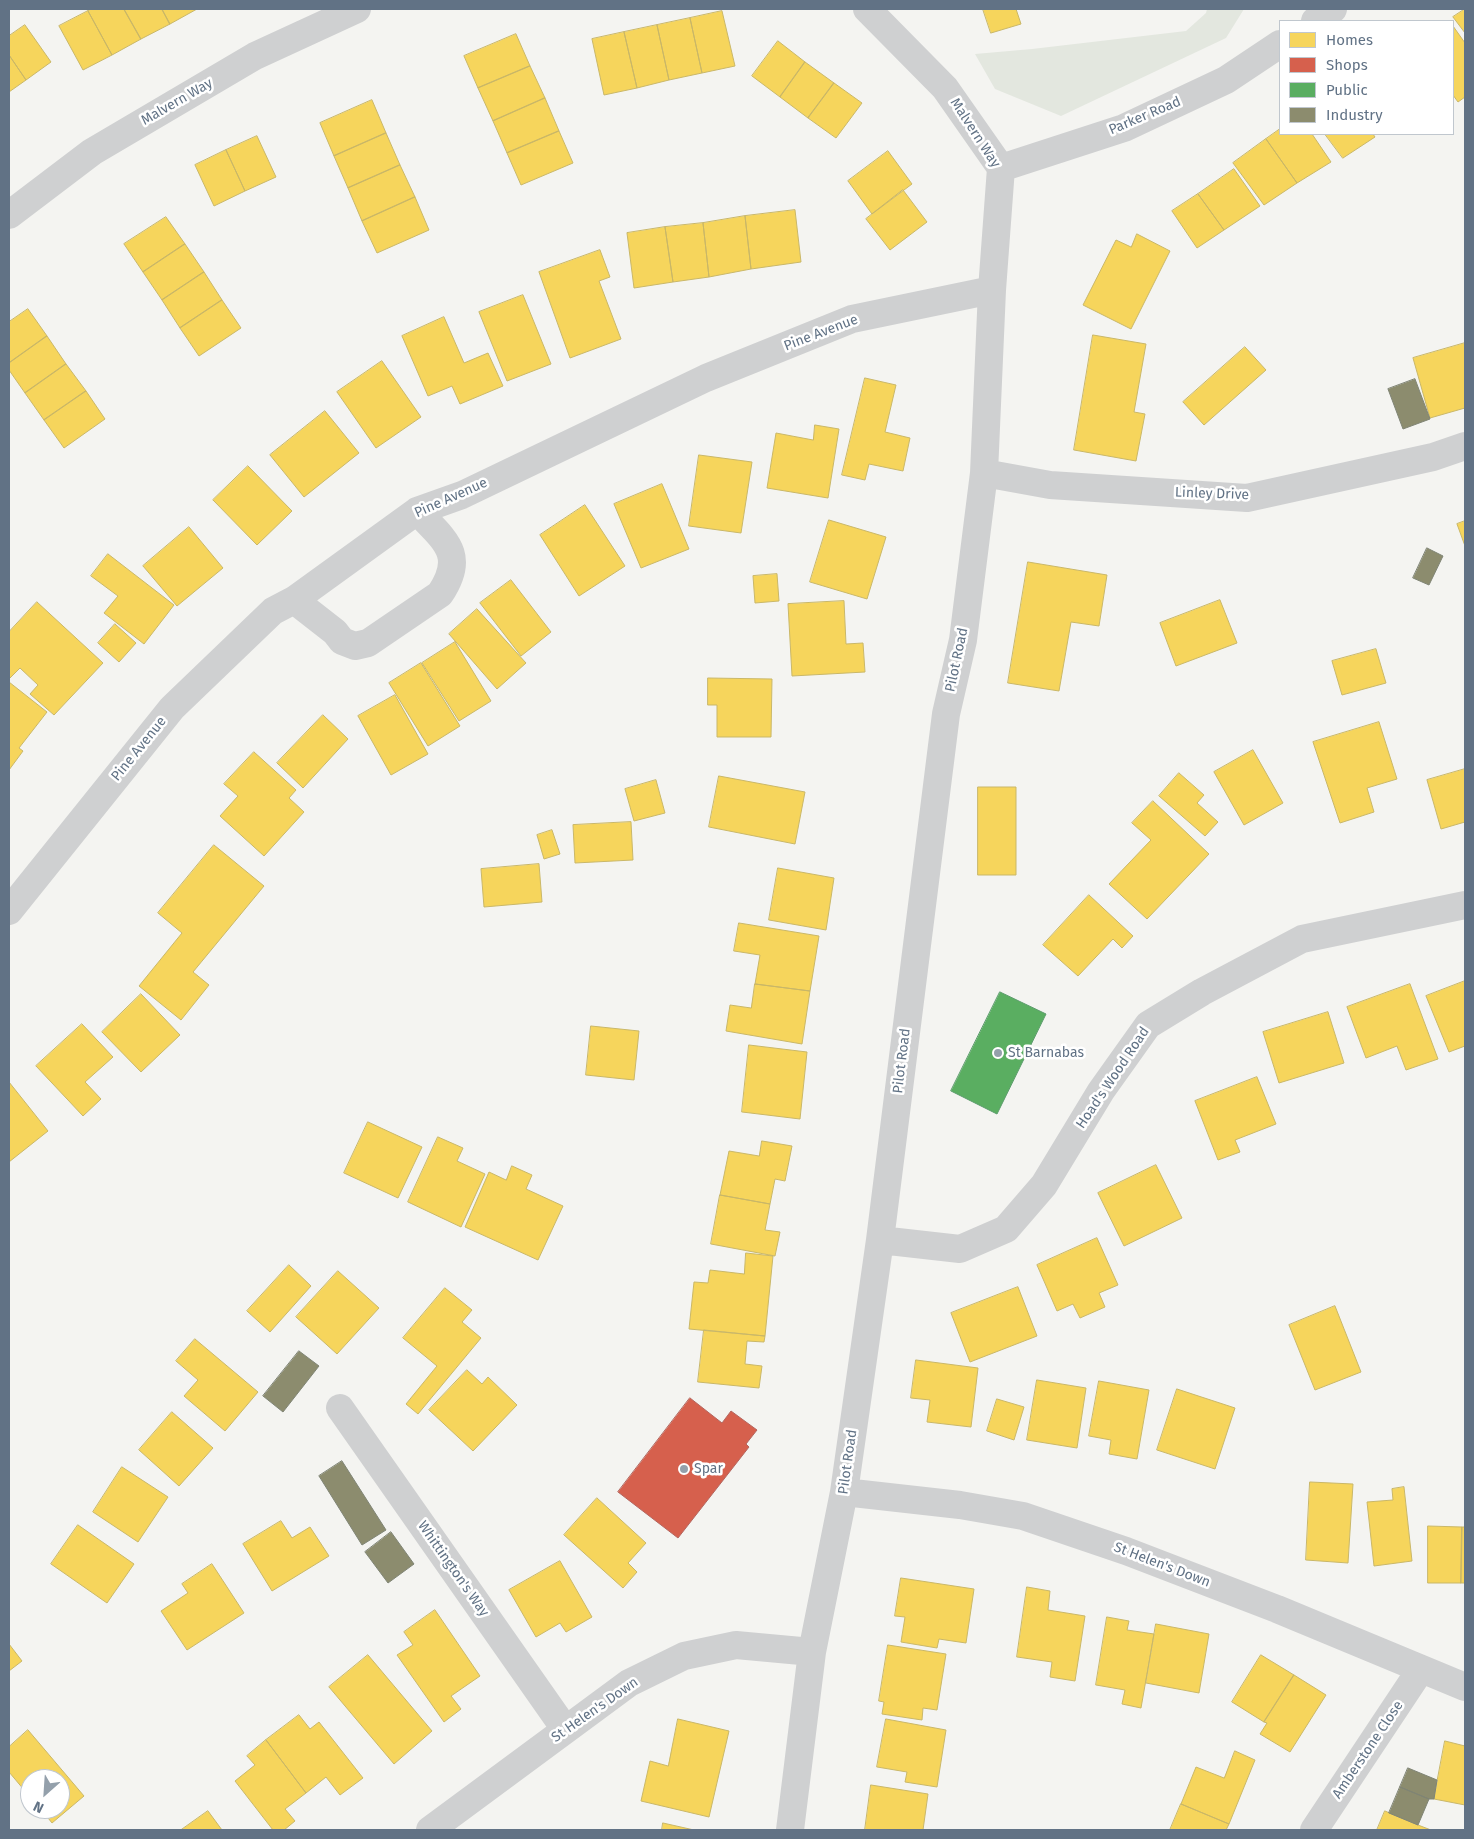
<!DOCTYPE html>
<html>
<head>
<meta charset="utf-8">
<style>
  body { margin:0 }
  #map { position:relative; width:1474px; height:1839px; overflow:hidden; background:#f4f4f1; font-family:"Fira Sans",sans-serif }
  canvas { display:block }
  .frame { position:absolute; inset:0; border:10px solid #617285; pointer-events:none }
  .legend { position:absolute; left:1279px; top:20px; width:175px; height:115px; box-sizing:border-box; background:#fff; border:1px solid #c0c7ce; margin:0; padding:6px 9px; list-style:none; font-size:15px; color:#617285 }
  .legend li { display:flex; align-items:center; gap:10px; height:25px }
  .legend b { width:25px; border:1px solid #c0c7ce }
  .north { position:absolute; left:20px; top:1769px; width:50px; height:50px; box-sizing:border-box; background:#fff; border:1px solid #c0c7ce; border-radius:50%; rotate:206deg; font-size:14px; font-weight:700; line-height:20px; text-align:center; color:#617285 }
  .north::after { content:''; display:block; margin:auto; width:18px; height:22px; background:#94a0ab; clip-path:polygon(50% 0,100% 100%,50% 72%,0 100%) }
</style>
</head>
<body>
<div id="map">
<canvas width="1474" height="1839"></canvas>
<div class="frame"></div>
<ul class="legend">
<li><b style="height:14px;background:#f6d55c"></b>Homes</li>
<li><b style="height:14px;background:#d6604d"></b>Shops</li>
<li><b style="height:14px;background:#5aae61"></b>Public</li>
<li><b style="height:14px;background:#8c8c6e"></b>Industry</li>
</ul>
<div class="north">N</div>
</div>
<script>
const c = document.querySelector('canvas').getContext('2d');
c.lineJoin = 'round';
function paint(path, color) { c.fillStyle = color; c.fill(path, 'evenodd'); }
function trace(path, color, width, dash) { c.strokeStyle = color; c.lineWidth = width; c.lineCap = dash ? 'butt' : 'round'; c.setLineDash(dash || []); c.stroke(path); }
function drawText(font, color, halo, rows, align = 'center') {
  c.font = font + ' "Fira Sans",sans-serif'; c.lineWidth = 5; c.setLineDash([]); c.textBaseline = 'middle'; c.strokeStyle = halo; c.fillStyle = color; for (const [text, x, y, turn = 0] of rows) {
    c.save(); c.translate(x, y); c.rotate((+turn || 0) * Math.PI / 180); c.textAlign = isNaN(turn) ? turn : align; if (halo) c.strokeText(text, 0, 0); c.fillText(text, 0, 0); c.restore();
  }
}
paint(new Path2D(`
  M 1207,9 L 1244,9 L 1226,38 L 1061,116 L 995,89 L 975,54 L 1032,49 L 1186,31 L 1206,13 Z`), '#e3e7df');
const homes = new Path2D(`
  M 92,9 L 124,9 L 141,39 L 112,55 L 88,11 Z
  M 124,9 L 162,9 L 170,24 L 141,39 Z
  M 162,9 L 197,9 L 170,24 Z
  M 983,9 L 1016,9 L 1021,24 L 991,33 Z
  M 1465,9 L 1465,33 L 1453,17 Z
  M 88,11 L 112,55 L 83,70 L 59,26 Z
  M 722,11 L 735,66 L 702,73 L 690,18 Z
  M 690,18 L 702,73 L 669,80 L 657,25 Z
  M 25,25 L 51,62 L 26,80 L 9,55 L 9,36 Z
  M 657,25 L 669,80 L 637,88 L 624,32 Z
  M 1453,26 L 1465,43 L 1465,97 L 1458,102 L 1453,95 Z
  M 624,32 L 637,88 L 604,95 L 592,39 Z
  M 516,34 L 530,66 L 478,88 L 464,56 Z
  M 778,41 L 805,62 L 780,97 L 752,76 Z
  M 9,55 L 26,80 L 9,92 Z
  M 805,62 L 834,83 L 808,118 L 780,97 Z
  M 530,66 L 545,98 L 493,121 L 478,88 Z
  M 834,83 L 862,103 L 836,138 L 808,118 Z
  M 545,98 L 559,131 L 507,153 L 493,121 Z
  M 372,100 L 386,133 L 334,156 L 320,123 Z
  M 1280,129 L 1280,134 L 1312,134 L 1331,162 L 1297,183 L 1266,139 Z
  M 559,131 L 573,163 L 521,185 L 507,153 Z
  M 386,133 L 400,165 L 348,188 L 334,156 Z
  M 1325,134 L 1373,134 L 1375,137 L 1343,158 Z
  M 257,136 L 276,177 L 245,191 L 226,150 Z
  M 1266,139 L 1297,183 L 1264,205 L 1233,163 Z
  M 226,150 L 245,191 L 214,206 L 195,165 Z
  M 888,151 L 912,184 L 872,214 L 848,181 Z
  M 400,165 L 415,197 L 362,221 L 348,188 Z
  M 1234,169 L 1260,206 L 1224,230 L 1198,194 Z
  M 903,190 L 927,222 L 890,250 L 866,219 Z
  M 1198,194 L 1224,230 L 1197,248 L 1172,211 Z
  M 415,197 L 429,230 L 377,253 L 362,221 Z
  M 795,210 L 801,262 L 751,269 L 745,216 Z
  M 745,216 L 751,269 L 709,277 L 703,223 Z
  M 166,217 L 185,244 L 143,272 L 124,244 Z
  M 703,223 L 709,277 L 673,282 L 665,227 Z
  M 665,227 L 673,282 L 634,288 L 627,233 Z
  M 1137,234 L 1170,251 L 1131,329 L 1083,305 L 1116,240 L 1131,247 Z
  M 185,244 L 204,272 L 162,300 L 143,272 Z
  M 600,250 L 610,277 L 599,281 L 621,339 L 570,358 L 539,272 Z
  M 204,272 L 222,300 L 180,328 L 162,300 Z
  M 523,295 L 551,364 L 507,381 L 479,312 Z
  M 222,300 L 241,328 L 199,356 L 180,328 Z
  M 28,309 L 47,336 L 9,363 L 9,322 Z
  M 444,317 L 464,363 L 488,353 L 503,386 L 460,404 L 452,386 L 428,396 L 402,336 Z
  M 1093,335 L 1146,344 L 1134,412 L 1145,414 L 1136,461 L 1074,450 Z
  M 47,336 L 66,364 L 25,393 L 9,370 L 9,363 Z
  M 1465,343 L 1465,408 L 1430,418 L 1413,358 Z
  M 1245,347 L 1266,370 L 1204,425 L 1183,402 Z
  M 382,361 L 421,417 L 376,448 L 337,392 Z
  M 66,364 L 86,391 L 44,420 L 25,393 Z
  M 865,378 L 896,385 L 885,432 L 910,438 L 903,471 L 869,464 L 865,480 L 842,475 Z
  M 86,391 L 105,419 L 64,448 L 44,420 Z
  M 325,411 L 359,453 L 304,497 L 270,455 Z
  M 815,425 L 839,429 L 828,498 L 767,488 L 776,433 L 813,440 Z
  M 699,455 L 752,462 L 741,533 L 689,526 Z
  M 248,466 L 292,511 L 257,545 L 213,500 Z
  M 662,484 L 689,549 L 641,568 L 614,504 Z
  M 585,505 L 625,566 L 579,596 L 540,535 Z
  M 829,520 L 886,537 L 867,599 L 810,582 Z
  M 1465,521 L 1465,546 L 1457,524 Z
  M 189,527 L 223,568 L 177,606 L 143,566 Z
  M 108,554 L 174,605 L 144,644 L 104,613 L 118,596 L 91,576 Z
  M 1028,562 L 1107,575 L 1099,626 L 1071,622 L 1059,691 L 1008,683 Z
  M 777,574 L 779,601 L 755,603 L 753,576 Z
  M 511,580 L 551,632 L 521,656 L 480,603 Z
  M 1220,600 L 1237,643 L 1176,666 L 1160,623 Z
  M 844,601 L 846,644 L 863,643 L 865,672 L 792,676 L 788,604 Z
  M 37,602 L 103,663 L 54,715 L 30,694 L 38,685 L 20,668 L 9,679 L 9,632 Z
  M 477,609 L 526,663 L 497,689 L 449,634 Z
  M 115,624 L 136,643 L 119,662 L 98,643 Z
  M 455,642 L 491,701 L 459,721 L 422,663 Z
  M 1376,649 L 1386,683 L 1342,695 L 1332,661 Z
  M 421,663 L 460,726 L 428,746 L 389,683 Z
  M 708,678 L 772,679 L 771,737 L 717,737 L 717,705 L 708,705 Z
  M 9,682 L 47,712 L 19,748 L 23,751 L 9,770 Z
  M 395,695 L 428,754 L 391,775 L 358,716 Z
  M 323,715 L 348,739 L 303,788 L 277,763 Z
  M 1379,722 L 1397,779 L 1367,788 L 1374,812 L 1340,823 L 1313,742 Z
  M 1253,750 L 1283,803 L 1244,825 L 1214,772 Z
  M 254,752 L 296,790 L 289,798 L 304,812 L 264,856 L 220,816 L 238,796 L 224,784 Z
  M 1465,769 L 1465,822 L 1441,829 L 1427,780 Z
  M 1179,773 L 1204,795 L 1197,803 L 1218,822 L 1205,836 L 1159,796 Z
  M 719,776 L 805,792 L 795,844 L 709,827 Z
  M 656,780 L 665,813 L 634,821 L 625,789 Z
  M 978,787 L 1016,787 L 1016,875 L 978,875 Z
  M 1153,801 L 1209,854 L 1147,919 L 1109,884 L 1151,840 L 1132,823 Z
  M 631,822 L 633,860 L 575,863 L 573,825 Z
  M 552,830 L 560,854 L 544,859 L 537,835 Z
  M 214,845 L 264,886 L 193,972 L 209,985 L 181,1020 L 139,986 L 182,933 L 158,913 Z
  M 539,864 L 542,902 L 484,907 L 481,869 Z
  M 778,868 L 834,878 L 826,930 L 769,920 Z
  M 1089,895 L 1133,936 L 1122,948 L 1113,939 L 1078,976 L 1043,945 Z
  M 739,923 L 819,936 L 810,991 L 755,984 L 760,955 L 734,951 Z
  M 1465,981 L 1465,1046 L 1449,1052 L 1426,996 Z
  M 755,984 L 810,991 L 802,1044 L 726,1031 L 730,1005 L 751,1008 Z
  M 1410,984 L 1438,1059 L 1406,1070 L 1397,1046 L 1366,1058 L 1347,1007 Z
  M 141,994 L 180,1035 L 141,1072 L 102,1032 Z
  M 1328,1012 L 1344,1063 L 1279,1083 L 1263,1032 Z
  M 82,1024 L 113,1057 L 85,1082 L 101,1099 L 83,1116 L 36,1066 Z
  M 591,1026 L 639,1031 L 634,1080 L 586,1075 Z
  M 749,1045 L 807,1052 L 800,1119 L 742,1112 Z
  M 1257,1077 L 1276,1124 L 1235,1140 L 1240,1152 L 1218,1160 L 1195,1101 Z
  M 9,1082 L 48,1131 L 9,1162 Z
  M 368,1122 L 422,1147 L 398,1198 L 344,1173 Z
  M 438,1137 L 463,1148 L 457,1161 L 485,1174 L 461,1227 L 408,1202 Z
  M 762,1141 L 792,1146 L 785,1181 L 775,1179 L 770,1204 L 720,1195 L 729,1151 L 759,1156 Z
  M 1156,1165 L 1182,1218 L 1124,1246 L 1098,1193 Z
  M 512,1166 L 532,1175 L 526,1189 L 563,1206 L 538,1260 L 465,1227 L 489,1172 L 506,1180 Z
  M 720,1195 L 770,1204 L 765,1230 L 780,1232 L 775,1256 L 711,1244 Z
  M 1097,1238 L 1118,1285 L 1099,1293 L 1105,1307 L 1080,1318 L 1073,1304 L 1057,1311 L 1037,1265 Z
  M 746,1253 L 773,1256 L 765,1336 L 689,1329 L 694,1282 L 708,1283 L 710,1270 L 744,1274 Z
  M 289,1265 L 311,1286 L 270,1332 L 247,1311 Z
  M 338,1271 L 379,1308 L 337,1354 L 296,1317 Z
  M 1018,1287 L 1037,1336 L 970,1362 L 951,1313 Z
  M 445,1288 L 472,1310 L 462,1322 L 481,1338 L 418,1414 L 406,1404 L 437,1366 L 403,1338 Z
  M 1335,1306 L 1361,1372 L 1315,1390 L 1289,1325 Z
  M 704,1330 L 765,1336 L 764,1342 L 747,1341 L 745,1364 L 762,1366 L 759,1388 L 698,1382 Z
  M 195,1339 L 258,1392 L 225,1431 L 184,1396 L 198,1380 L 176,1361 Z
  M 916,1360 L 978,1368 L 971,1427 L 927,1422 L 930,1400 L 911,1398 Z
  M 467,1370 L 482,1384 L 488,1377 L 517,1405 L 473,1451 L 429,1410 Z
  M 1037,1380 L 1086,1388 L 1077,1448 L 1027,1440 Z
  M 1099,1381 L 1149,1390 L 1137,1459 L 1109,1454 L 1111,1440 L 1089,1436 Z
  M 1177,1389 L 1235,1408 L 1215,1469 L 1157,1450 Z
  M 997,1399 L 1024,1407 L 1014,1440 L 987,1431 Z
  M 172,1412 L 213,1448 L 179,1486 L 139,1450 Z
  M 122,1467 L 168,1497 L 138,1542 L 93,1512 Z
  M 1310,1482 L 1353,1484 L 1348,1563 L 1306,1560 Z
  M 1404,1487 L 1412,1561 L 1374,1566 L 1367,1502 L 1393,1500 L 1392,1489 Z
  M 597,1498 L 646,1543 L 628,1563 L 637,1572 L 623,1588 L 564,1535 Z
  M 281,1521 L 292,1538 L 310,1527 L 329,1556 L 272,1591 L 243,1544 Z
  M 78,1525 L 134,1564 L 107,1603 L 51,1564 Z
  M 1428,1526 L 1462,1527 L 1461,1583 L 1428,1583 Z
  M 1462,1527 L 1465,1527 L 1465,1583 L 1461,1583 Z
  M 560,1561 L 592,1617 L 566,1632 L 560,1623 L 536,1637 L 509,1590 Z
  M 212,1564 L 244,1613 L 187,1650 L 161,1611 L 188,1593 L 182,1584 Z
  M 901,1578 L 974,1589 L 966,1643 L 939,1639 L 937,1648 L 901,1642 L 905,1617 L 895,1616 Z
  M 1027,1587 L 1050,1591 L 1048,1610 L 1085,1616 L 1075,1681 L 1050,1677 L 1052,1662 L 1017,1657 Z
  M 435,1610 L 480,1676 L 451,1696 L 461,1709 L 444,1722 L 397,1655 L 413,1645 L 404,1632 Z
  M 1107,1617 L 1129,1621 L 1127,1630 L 1154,1634 L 1141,1708 L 1122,1704 L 1125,1690 L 1096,1685 Z
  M 1156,1624 L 1209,1634 L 1199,1693 L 1146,1683 Z
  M 9,1644 L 22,1661 L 9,1671 Z
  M 888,1645 L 946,1654 L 937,1710 L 923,1708 L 922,1720 L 882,1714 L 884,1702 L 879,1701 Z
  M 368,1655 L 432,1731 L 394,1764 L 329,1687 Z
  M 1261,1655 L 1294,1675 L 1264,1722 L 1232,1702 Z
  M 1294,1675 L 1326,1695 L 1290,1752 L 1260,1734 L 1267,1723 L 1264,1722 Z
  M 299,1715 L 310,1729 L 319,1722 L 363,1778 L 340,1795 L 326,1777 L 306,1793 L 266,1740 Z
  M 678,1719 L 729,1731 L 709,1817 L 641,1801 L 650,1761 L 668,1766 Z
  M 886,1719 L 946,1730 L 937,1787 L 905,1782 L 907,1772 L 877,1767 Z
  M 28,1730 L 84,1796 L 52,1823 L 41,1809 L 60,1809 L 60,1779 L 30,1779 L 30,1797 L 9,1772 L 9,1747 Z
  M 266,1740 L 306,1793 L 285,1809 L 295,1821 L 284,1830 L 273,1830 L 235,1781 L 255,1765 L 247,1756 Z
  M 1445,1741 L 1465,1746 L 1465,1805 L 1434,1799 Z
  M 1235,1751 L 1255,1760 L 1229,1824 L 1181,1804 L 1196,1767 L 1224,1778 Z
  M 871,1785 L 928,1794 L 923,1830 L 865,1830 Z
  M 1181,1804 L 1229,1824 L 1226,1830 L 1170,1830 Z
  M 208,1811 L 222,1830 L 181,1830 Z
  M 1385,1811 L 1418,1825 L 1431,1830 L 1377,1830 Z
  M 663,1823 L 694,1830 L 662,1830 Z`);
paint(homes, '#f6d55c');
trace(homes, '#c9b768', 1);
const shops = new Path2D(`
  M 690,1398 L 722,1423 L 731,1411 L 757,1430 L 746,1444 L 749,1447 L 678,1538 L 618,1492 Z`);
paint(shops, '#d6604d');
trace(shops, '#b3655e', 1);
const public = new Path2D(`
  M 1000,992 L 1046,1014 L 997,1114 L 951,1091 Z`);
paint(public, '#5aae61');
trace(public, '#5c9c6c', 1);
const industry = new Path2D(`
  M 1415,379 L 1430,419 L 1403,429 L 1388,389 Z
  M 1427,548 L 1443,556 L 1429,585 L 1413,578 Z
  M 299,1351 L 319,1366 L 283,1412 L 263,1396 Z
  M 342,1461 L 386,1530 L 362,1545 L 319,1476 Z
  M 391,1532 L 414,1564 L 388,1583 L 365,1552 Z
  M 1408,1768 L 1437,1780 L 1434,1799 L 1429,1799 L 1400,1787 Z
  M 1400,1787 L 1429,1799 L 1418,1825 L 1389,1813 Z`);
paint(industry, '#8c8c6e');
trace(industry, '#7f8475', 1);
trace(new Path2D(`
  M 1315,21 L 1333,9
  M 1001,168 L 1124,128 L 1226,80 L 1280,44
  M 9,215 L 92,152 L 255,56 L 357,9
  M 984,473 L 1050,485 L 1247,498 L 1433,457 L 1465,446
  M 294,600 L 335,632 L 342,641 L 355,646 L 368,643 L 440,594 C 467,554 444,540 417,511
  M 9,911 L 172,708 L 273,611 L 294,600 L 417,511 L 462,495 L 706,378 L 852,319 L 992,290
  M 880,1240 L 960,1249 L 1006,1229 L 1044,1185 L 1101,1091 L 1148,1025 L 1202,992 L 1302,939 L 1465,905
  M 340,1408 L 565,1729
  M 844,1492 L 960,1505 L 1023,1516 L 1126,1551 L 1277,1609 L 1465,1687
  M 430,1830 L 629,1683 L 684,1656 L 736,1645 L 812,1652
  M 790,1830 L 812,1652 L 844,1492 L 880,1240 L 946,714 L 963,640 L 984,473 L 992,290 L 1001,168 L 945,88 L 867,9
  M 1314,1830 L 1421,1669`), '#cfd0d1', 28);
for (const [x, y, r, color] of [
  [998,1053,5,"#94a0ab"],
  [684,1469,5,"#94a0ab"]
]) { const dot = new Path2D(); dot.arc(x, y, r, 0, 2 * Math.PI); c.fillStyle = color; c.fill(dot); trace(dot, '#fff', 2); }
drawText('14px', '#617285', '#fff', [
  ["Malvern Way",177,102,-30],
  ["Parker Road",1145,116,-23],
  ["Malvern Way",975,133,57],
  ["Pine Avenue",821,333,-21],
  ["Linley Drive",1212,494,2],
  ["Pine Avenue",451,498,-24],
  ["Pilot Road",957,660,-78],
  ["Pine Avenue",139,749,-51],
  ["Pilot Road",902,1061,-83],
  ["Hoad's Wood Road",1113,1078,-56],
  ["Pilot Road",848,1462,-82],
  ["St Helen's Down",1162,1565,21],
  ["Whittington's Way",453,1569,55],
  ["St Helen's Down",595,1710,-35],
  ["Amberstone Close",1368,1750,-56]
]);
drawText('14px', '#617285', '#fff', [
  ["St Barnabas",1008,1053],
  ["Spar",694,1469]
], 'left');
</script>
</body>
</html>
